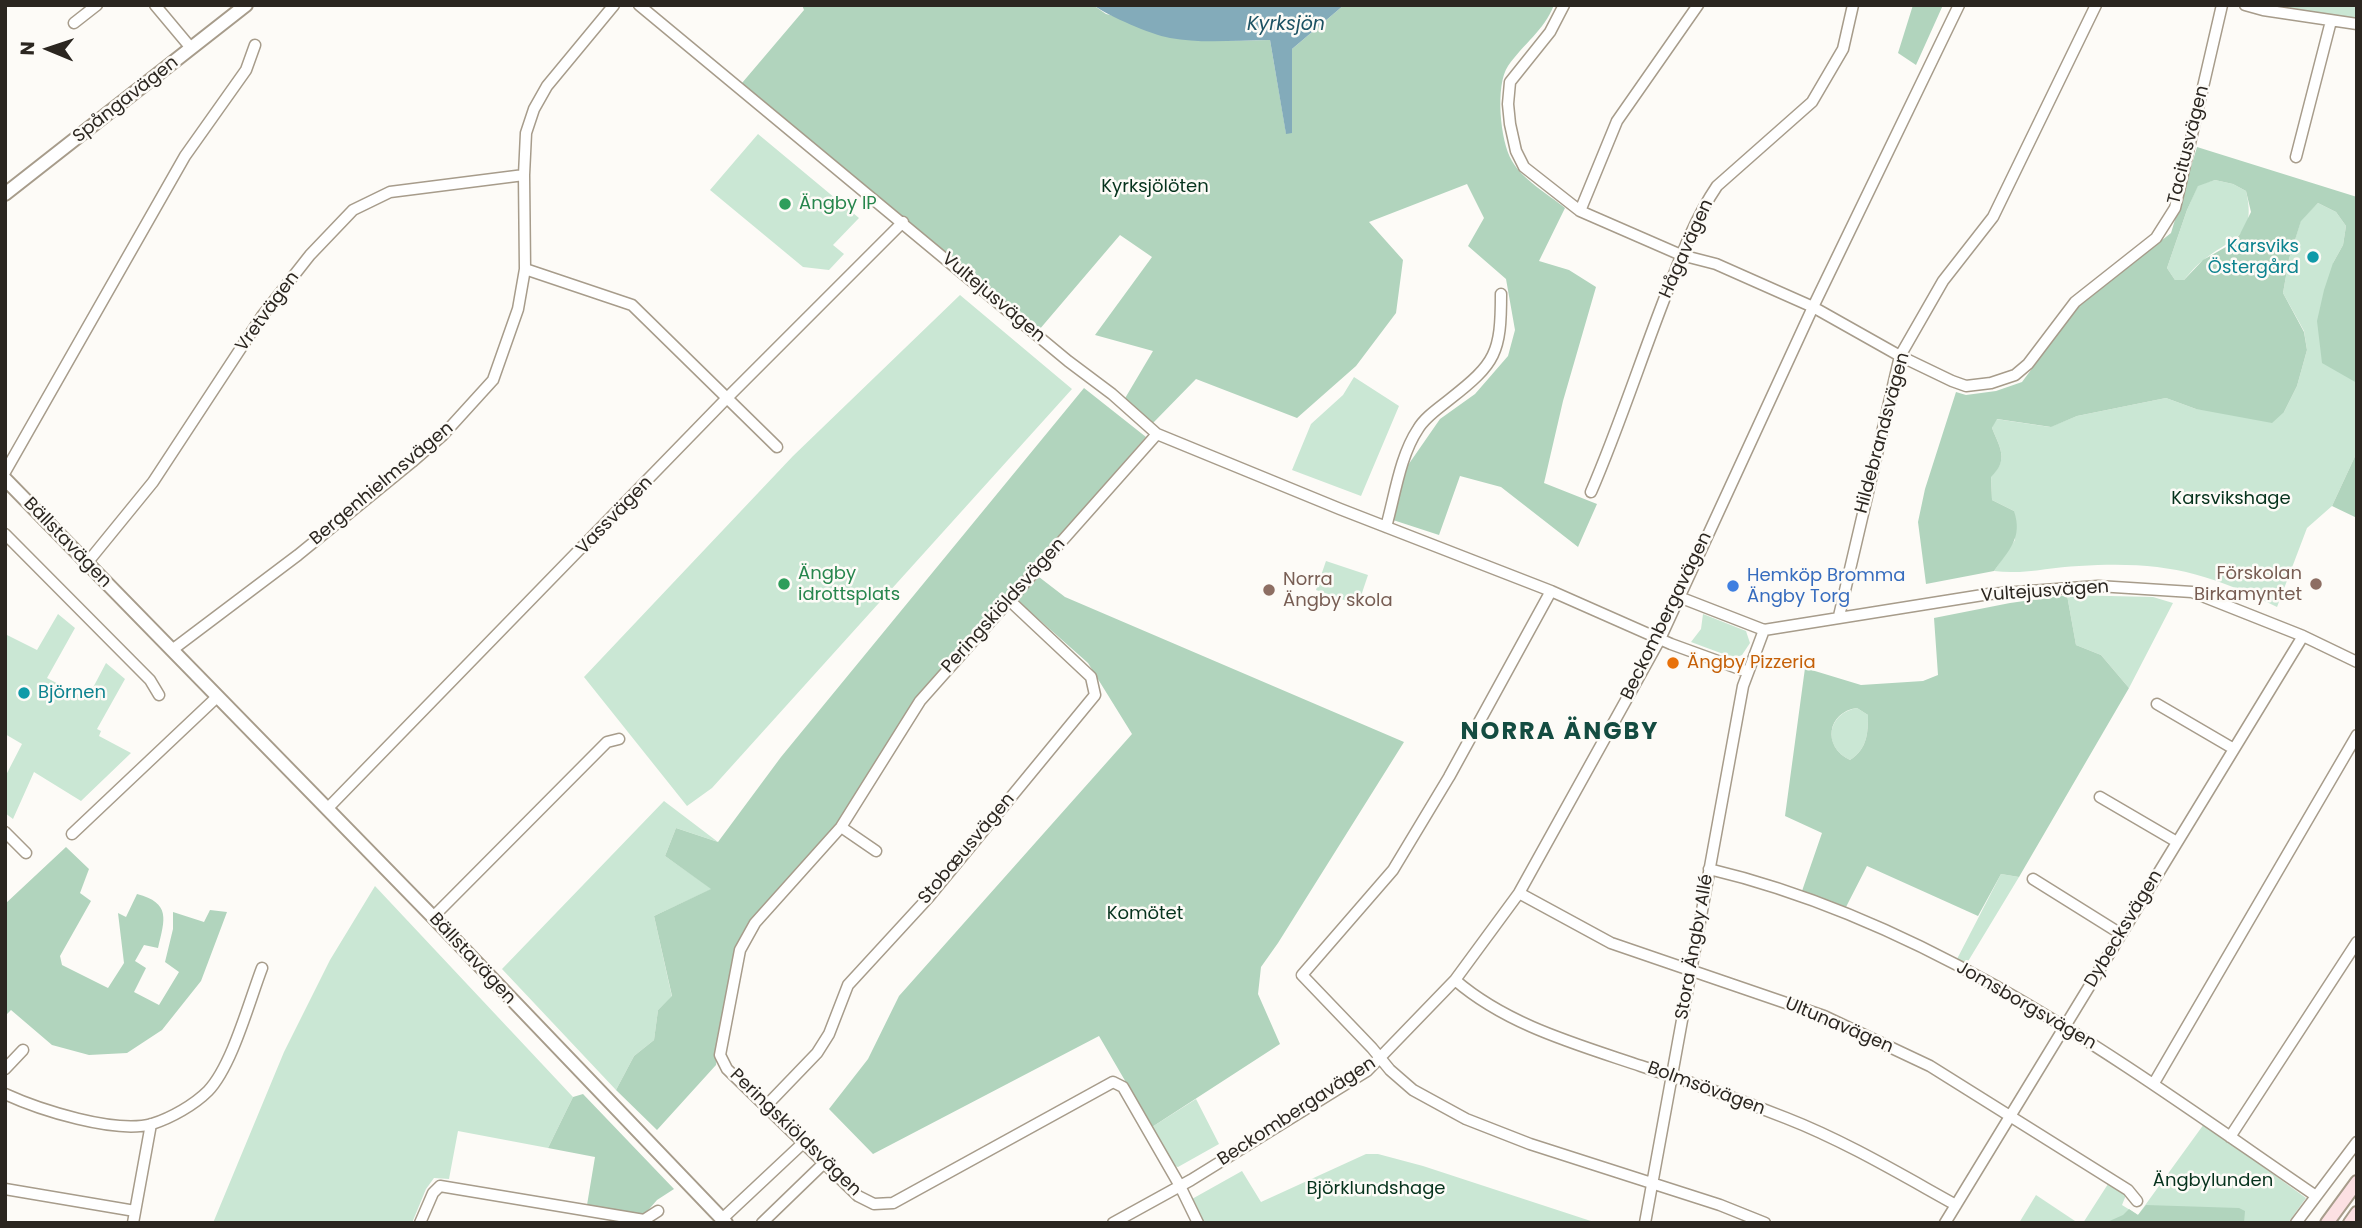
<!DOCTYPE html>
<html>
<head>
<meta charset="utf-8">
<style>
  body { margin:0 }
  #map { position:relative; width:2362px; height:1228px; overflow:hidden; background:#fdfbf7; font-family:Poppins,sans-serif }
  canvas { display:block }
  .frame { position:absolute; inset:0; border:7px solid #2b2620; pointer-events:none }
  .north { position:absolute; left:14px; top:14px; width:70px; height:70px; -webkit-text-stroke:5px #fdfbf7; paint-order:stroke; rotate:272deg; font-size:19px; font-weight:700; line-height:28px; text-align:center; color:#2b2620 }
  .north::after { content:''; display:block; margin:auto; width:24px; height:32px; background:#2b2620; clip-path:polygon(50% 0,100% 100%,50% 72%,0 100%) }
</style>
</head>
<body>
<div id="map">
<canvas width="2362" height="1228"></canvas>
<div class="frame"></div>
<div class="north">N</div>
</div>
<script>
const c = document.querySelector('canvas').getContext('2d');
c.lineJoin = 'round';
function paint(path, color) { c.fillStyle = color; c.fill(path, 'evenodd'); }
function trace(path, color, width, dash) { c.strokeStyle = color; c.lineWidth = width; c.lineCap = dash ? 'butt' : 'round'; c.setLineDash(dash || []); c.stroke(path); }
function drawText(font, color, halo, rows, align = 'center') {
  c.font = font + ' Poppins,sans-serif'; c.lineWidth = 5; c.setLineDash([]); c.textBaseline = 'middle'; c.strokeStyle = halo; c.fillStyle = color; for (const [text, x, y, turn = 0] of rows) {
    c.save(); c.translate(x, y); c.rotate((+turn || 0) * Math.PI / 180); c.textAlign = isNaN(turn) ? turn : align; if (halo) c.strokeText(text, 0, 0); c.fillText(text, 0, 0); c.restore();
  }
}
paint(new Path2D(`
  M 2274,5 L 2357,5 L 2357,18 L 2310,13 Z
  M 758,134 L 859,218 L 833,245 L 844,254 L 829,270 L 803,267 L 710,190 Z
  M 2215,180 L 2233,184 L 2246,191 C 2257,238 2233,236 2204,260 C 2196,265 2190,273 2184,280 L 2175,280 L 2167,268 L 2187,210 L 2198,185 Z
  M 2318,203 L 2336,212 L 2346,226 L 2343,245 L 2333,263 L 2357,383 L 2357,452 L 2332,506 L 2307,528 L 2277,607 C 2204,571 2161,561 2079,566 C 2051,567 2023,575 1994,571 L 2015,540 L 2014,511 L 1992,500 L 1991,476 C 2009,460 2000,448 1992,428 L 1996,419 L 2050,427 L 2077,416 L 2166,398 L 2196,409 L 2284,412 L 2297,386 L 2307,350 L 2304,331 L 2283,293 L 2289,259 L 2301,220 Z
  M 960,295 L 1072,389 L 712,788 L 687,806 L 584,677 L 793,456 Z
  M 1354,377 L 1399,406 L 1361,496 L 1292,470 L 1311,424 L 1343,395 Z
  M 1326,561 L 1368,575 L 1358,605 L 1316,590 Z
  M 2067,595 L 2153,597 L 2173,603 L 2129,688 L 2101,655 L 2076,645 Z
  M 58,614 L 75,628 L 47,678 L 87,699 L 106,663 L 125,679 L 97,729 L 101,731 L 99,736 L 131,753 L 81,801 L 34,772 L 13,819 L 5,813 L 5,777 L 22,744 L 5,734 L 5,634 L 37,650 Z
  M 1703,614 L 1746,631 L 1750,643 L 1742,655 L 1734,658 L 1691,642 L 1701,629 Z
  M 1857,708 L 1868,715 C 1868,734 1867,749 1850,760 C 1822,747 1827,713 1857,708 Z
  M 664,801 L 718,842 L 676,828 L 665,856 L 712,889 L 654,916 L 672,997 L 658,1010 L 654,1040 L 634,1056 L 616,1090 L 502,969 Z
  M 2001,874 L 2019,877 L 1967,963 L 1957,959 Z
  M 375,886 L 573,1097 L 548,1148 L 458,1131 L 449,1179 L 434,1178 L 426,1189 L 412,1223 L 213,1223 L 284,1052 L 330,960 Z
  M 1196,1099 L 1219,1144 L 1178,1167 L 1174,1166 L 1152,1127 Z
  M 2204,1124 L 2306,1198 L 2288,1223 L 2083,1223 L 2108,1184 L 2126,1195 L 2122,1205 L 2138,1215 Z
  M 1366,1154 L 1378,1154 L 1423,1166 L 1597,1223 L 1204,1223 L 1192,1199 L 1242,1171 L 1261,1202 Z
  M 2036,1195 L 2078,1223 L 2019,1223 Z`), '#cae7d4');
paint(new Path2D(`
  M 802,5 L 1093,5 L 1106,14 L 1222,41 L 1270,40 L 1286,133 L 1292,133 L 1292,49 L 1344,5 L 1554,5 C 1543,32 1524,43 1508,66 C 1495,85 1500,141 1512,161 C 1523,180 1548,194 1565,208 L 1539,261 L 1569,270 L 1596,287 L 1563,401 L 1544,483 L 1597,504 L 1578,547 L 1501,487 L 1460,476 L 1439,535 L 1393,520 L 1406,468 L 1440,419 L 1475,394 L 1508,356 L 1515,330 L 1506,279 L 1468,246 L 1484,218 L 1467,184 L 1369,222 L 1403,260 L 1396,313 L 1356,366 L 1297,418 L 1196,379 L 1153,423 L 1124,400 L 1153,351 L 1095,335 L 1152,257 L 1120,235 L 1039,330 L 742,83 L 804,10 Z
  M 1913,5 L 1943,5 L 1916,65 L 1898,53 Z
  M 2197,147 L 2357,197 L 2357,383 L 2322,363 L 2317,321 L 2324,290 L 2333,263 L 2343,245 L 2346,226 L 2336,212 L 2318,203 L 2301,221 L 2289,259 L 2283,293 L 2304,332 L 2307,350 L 2297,386 L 2284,412 L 2272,423 L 2196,409 L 2166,398 L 2077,416 L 2051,427 L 1997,419 L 1992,428 C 2000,448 2009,460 1991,477 L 1992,500 L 2014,511 C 2023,538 2009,550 1994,571 L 1926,584 L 1918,522 L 1925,489 L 1956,392 L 1966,395 L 1996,391 L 2022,382 L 2078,307 L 2171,233 ZM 2215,180 L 2233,184 L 2246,191 L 2251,212 L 2240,234 L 2231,244 L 2203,260 L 2184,280 L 2175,280 L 2167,268 L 2187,210 L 2198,186 Z
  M 1084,388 L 1146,437 L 910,708 L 839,822 L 768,901 L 743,932 L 728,985 L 716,1065 L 657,1130 L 616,1090 L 634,1056 L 654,1040 L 658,1010 L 672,996 L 654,916 L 711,889 L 665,856 L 676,828 L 718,842 L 781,757 Z
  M 2357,452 L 2357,518 L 2332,506 Z
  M 1039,577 L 1065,597 L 1404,742 L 1278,943 L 1261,967 L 1258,994 L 1280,1044 L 1152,1127 L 1099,1036 L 873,1154 L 829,1109 L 868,1059 L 899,996 L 1132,734 L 1088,663 L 1017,600 Z
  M 2067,595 L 2076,645 L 2101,655 L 2129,688 L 2019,877 L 2001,874 L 1978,916 L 1867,866 L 1846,907 L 1802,891 L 1822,833 L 1785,816 L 1805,668 L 1861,685 L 1923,681 L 1938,675 L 1934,618 L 2010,603 ZM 1857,708 L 1868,715 C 1868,734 1867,749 1850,760 C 1822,747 1827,712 1857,708 Z
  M 66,847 L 89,869 L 80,893 L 91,901 L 60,956 L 62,965 L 108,988 L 124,963 L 118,913 L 126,917 L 137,894 C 171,903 165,919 158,948 L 144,945 L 135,961 L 146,968 L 134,992 L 159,1005 L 179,972 L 165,962 L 173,929 L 173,912 L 204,922 L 210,910 L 227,912 L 201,981 L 162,1030 L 127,1053 L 89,1055 L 52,1045 L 11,1010 L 5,1016 L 5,904 Z
  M 583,1094 L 674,1189 L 657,1200 L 644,1215 L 587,1205 L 595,1157 L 548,1148 L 573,1097 Z
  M 2146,1205 L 2239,1208 L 2245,1211 L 2244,1223 L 2105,1223 L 2123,1215 L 2129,1209 L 2138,1215 Z`), '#b1d4bd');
paint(new Path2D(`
  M 1093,5 L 1344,5 L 1292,49 L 1292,133 L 1286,134 L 1270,40 C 1237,40 1202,44 1170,38 C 1149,34 1111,17 1093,5 Z`), '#83abba');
const minor = new Path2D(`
  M 155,5 L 191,48
  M 639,5 L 1068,361 L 1112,394 L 1157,434 L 1340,509 L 1551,591 L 1671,644 L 1748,672
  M 1564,5 L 1550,32 L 1510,82 L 1508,104 L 1510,124 L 1516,151 L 1524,167 L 1580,211 L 1681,255 L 1716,264 L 1813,307 L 1900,356 L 1952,381 L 1966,386 L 1991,383 L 2015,375 L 2028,364 L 2075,302 L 2156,238 L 2175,208 L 2222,5
  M 2245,5 L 2263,10 L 2357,24
  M 74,23 L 97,5
  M 2296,157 L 2331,21
  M 1580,211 L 1617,121 L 1698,5
  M 525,269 L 632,305 L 777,447
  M 1157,434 L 920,701 L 841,827 L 755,923 L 740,950 L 720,1055 L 727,1069 L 858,1196 L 874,1204 L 893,1203 L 1113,1082 L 1123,1087 L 1180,1186 L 1198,1223
  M 5,472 L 185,156 L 246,70 L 255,45
  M 1591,492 C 1620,425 1642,355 1669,287 C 1682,253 1696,217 1717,186 L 1812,102 L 1843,49 L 1853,5
  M 1386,527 C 1395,495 1400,456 1418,429 C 1425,417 1439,408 1450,399 C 1496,363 1501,353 1501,294
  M 5,534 L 150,680 L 159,695
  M 87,563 L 153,482 L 262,316 L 310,255 L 353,210 L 390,192 L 524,175
  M 1551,591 L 1449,777 L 1393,870 L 1302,975 L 1372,1048 L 1390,1070 L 1413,1090 L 1466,1119 L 1530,1144 L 1720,1205 L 1765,1223
  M 1679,597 L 1764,630
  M 1839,616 L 1900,356 L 1943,281 L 1993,217 L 2096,5
  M 1764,630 L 1989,594 L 2098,586 L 2192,592 L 2303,636 L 2357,662
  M 172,650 L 298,555 L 412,462 L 443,435 L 493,380 L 518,309 L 525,269 L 524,175 L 526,133 L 534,109 L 547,86 L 614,5
  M 2157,704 L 2234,749
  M 2100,797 L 2177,842
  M 327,809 L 726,399 L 903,222
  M 841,827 L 876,851
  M 5,832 L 26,853
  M 72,834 L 217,697
  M 1709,869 C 1937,923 2126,1066 2316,1196
  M 2033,879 L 2121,934
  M 1519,893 L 1611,943 L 1824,1016 L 1930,1066 L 2128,1190 L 2137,1201
  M 433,917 L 607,742 L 619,739
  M 1455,980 C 1507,1025 1576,1044 1641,1066 C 1690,1082 1738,1099 1786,1118 C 1845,1141 1900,1174 1956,1205
  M 5,1069 L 23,1050
  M 2154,1083 L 2357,735
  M 5,1094 C 40,1110 115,1134 152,1124 C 171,1118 194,1105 208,1091 C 232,1066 249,1002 262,968
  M 766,1106 L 817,1053 L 829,1034 L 848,985 L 928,898 L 1095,695 L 1091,677 L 1009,600
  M 2230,1137 L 2357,942
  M 5,1189 L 135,1211
  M 722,1219 L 802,1144
  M 133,1223 L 151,1124
  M 420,1223 L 433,1193 L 440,1186 L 644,1220 L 658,1211
  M 762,1223 L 823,1164
  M 1113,1223 L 1191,1180 L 1367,1071 L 1455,980 L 1519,893 L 1660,639 L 1813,307 L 1959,5
  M 1645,1223 L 1743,686 L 1764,630
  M 1945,1223 L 2303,636
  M 2296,1223 L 2357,1142`);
const tertiary = new Path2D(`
  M 5,194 L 246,5
  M 5,479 L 433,917 L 726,1223`);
const secondary = new Path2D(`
  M 2327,1223 L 2357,1182
  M 2350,1223 L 2357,1213`);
trace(minor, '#a79c8b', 13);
trace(tertiary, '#a79c8b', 16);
trace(secondary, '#a79c8b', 16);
trace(minor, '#fff', 10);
trace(tertiary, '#fff', 12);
trace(secondary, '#fce0e3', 12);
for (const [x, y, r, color] of [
  [785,204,7,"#2e9e5b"],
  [2313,257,7,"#0f9aa8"],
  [784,584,7,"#2e9e5b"],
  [2316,584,7,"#8d6e63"],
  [1733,586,7,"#3f7fe0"],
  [1269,590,7,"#8d6e63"],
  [1673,663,7,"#e8710a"],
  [24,693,7,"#0f9aa8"]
]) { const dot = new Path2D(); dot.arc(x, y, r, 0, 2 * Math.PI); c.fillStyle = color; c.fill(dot); trace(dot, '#fdfbf7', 2.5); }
drawText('18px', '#2b2620', '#fdfbf7', [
  ["Spångavägen",126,100,-38],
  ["Tacitusvägen",2189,145,-76],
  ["Hågavägen",1687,249,-66],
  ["Vultejusvägen",993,298,40],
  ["Vretvägen",268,312,-54],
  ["Hildebrandsvägen",1883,433,-75],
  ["Bergenhielmsvägen",382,484,-40],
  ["Vassvägen",615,516,-46],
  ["Bällstavägen",67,543,46],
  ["Vultejusvägen",2045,592,-4],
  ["Peringskiöldsvägen",1004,606,-48],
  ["Beckombergavägen",1667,616,-64],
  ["Stobæusvägen",967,849,-50],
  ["Dybecksvägen",2124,929,-59],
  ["Stora Ängby Allé",1695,947,-80],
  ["Bällstavägen",472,959,47],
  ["Jomsborgsvägen",2026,1006,30],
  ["Ultunavägen",1839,1026,23],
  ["Bolmsövägen",1706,1089,20],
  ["Beckombergavägen",1297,1112,-33],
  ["Peringskiöldsvägen",795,1133,44]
]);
drawText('18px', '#06331d', '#fdfbf7', [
  ["Kyrksjölöten",1155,187],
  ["Karsvikshage",2231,499],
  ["Komötet",1145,914],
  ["Ängbylunden",2213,1181],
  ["Björklundshage",1376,1189]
]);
drawText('18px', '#27864d', '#fdfbf7', [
  ["Ängby IP",799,204],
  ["Ängby",798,574],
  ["idrottsplats",798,595]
], 'left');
drawText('18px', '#0d838f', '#fdfbf7', [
  ["Karsviks",2299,247],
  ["Östergård",2299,268],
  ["Björnen",38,693,"left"]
], 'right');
drawText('18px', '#785e54', '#fdfbf7', [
  ["Förskolan",2302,574],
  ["Birkamyntet",2302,595],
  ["Norra",1283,580,"left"],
  ["Ängby skola",1283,601,"left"]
], 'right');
drawText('18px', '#366cbe', '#fdfbf7', [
  ["Hemköp Bromma",1747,576],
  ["Ängby Torg",1747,597]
], 'left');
drawText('18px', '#c56008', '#fdfbf7', [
  ["Ängby Pizzeria",1687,663]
], 'left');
drawText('italic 19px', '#1c5263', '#fdfbf7', [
  ["Kyrksjön",1286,25]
]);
c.letterSpacing = '2px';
drawText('bold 24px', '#144c41', '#fdfbf7', [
  ["NORRA ÄNGBY",1560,733]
]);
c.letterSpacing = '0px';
</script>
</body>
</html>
